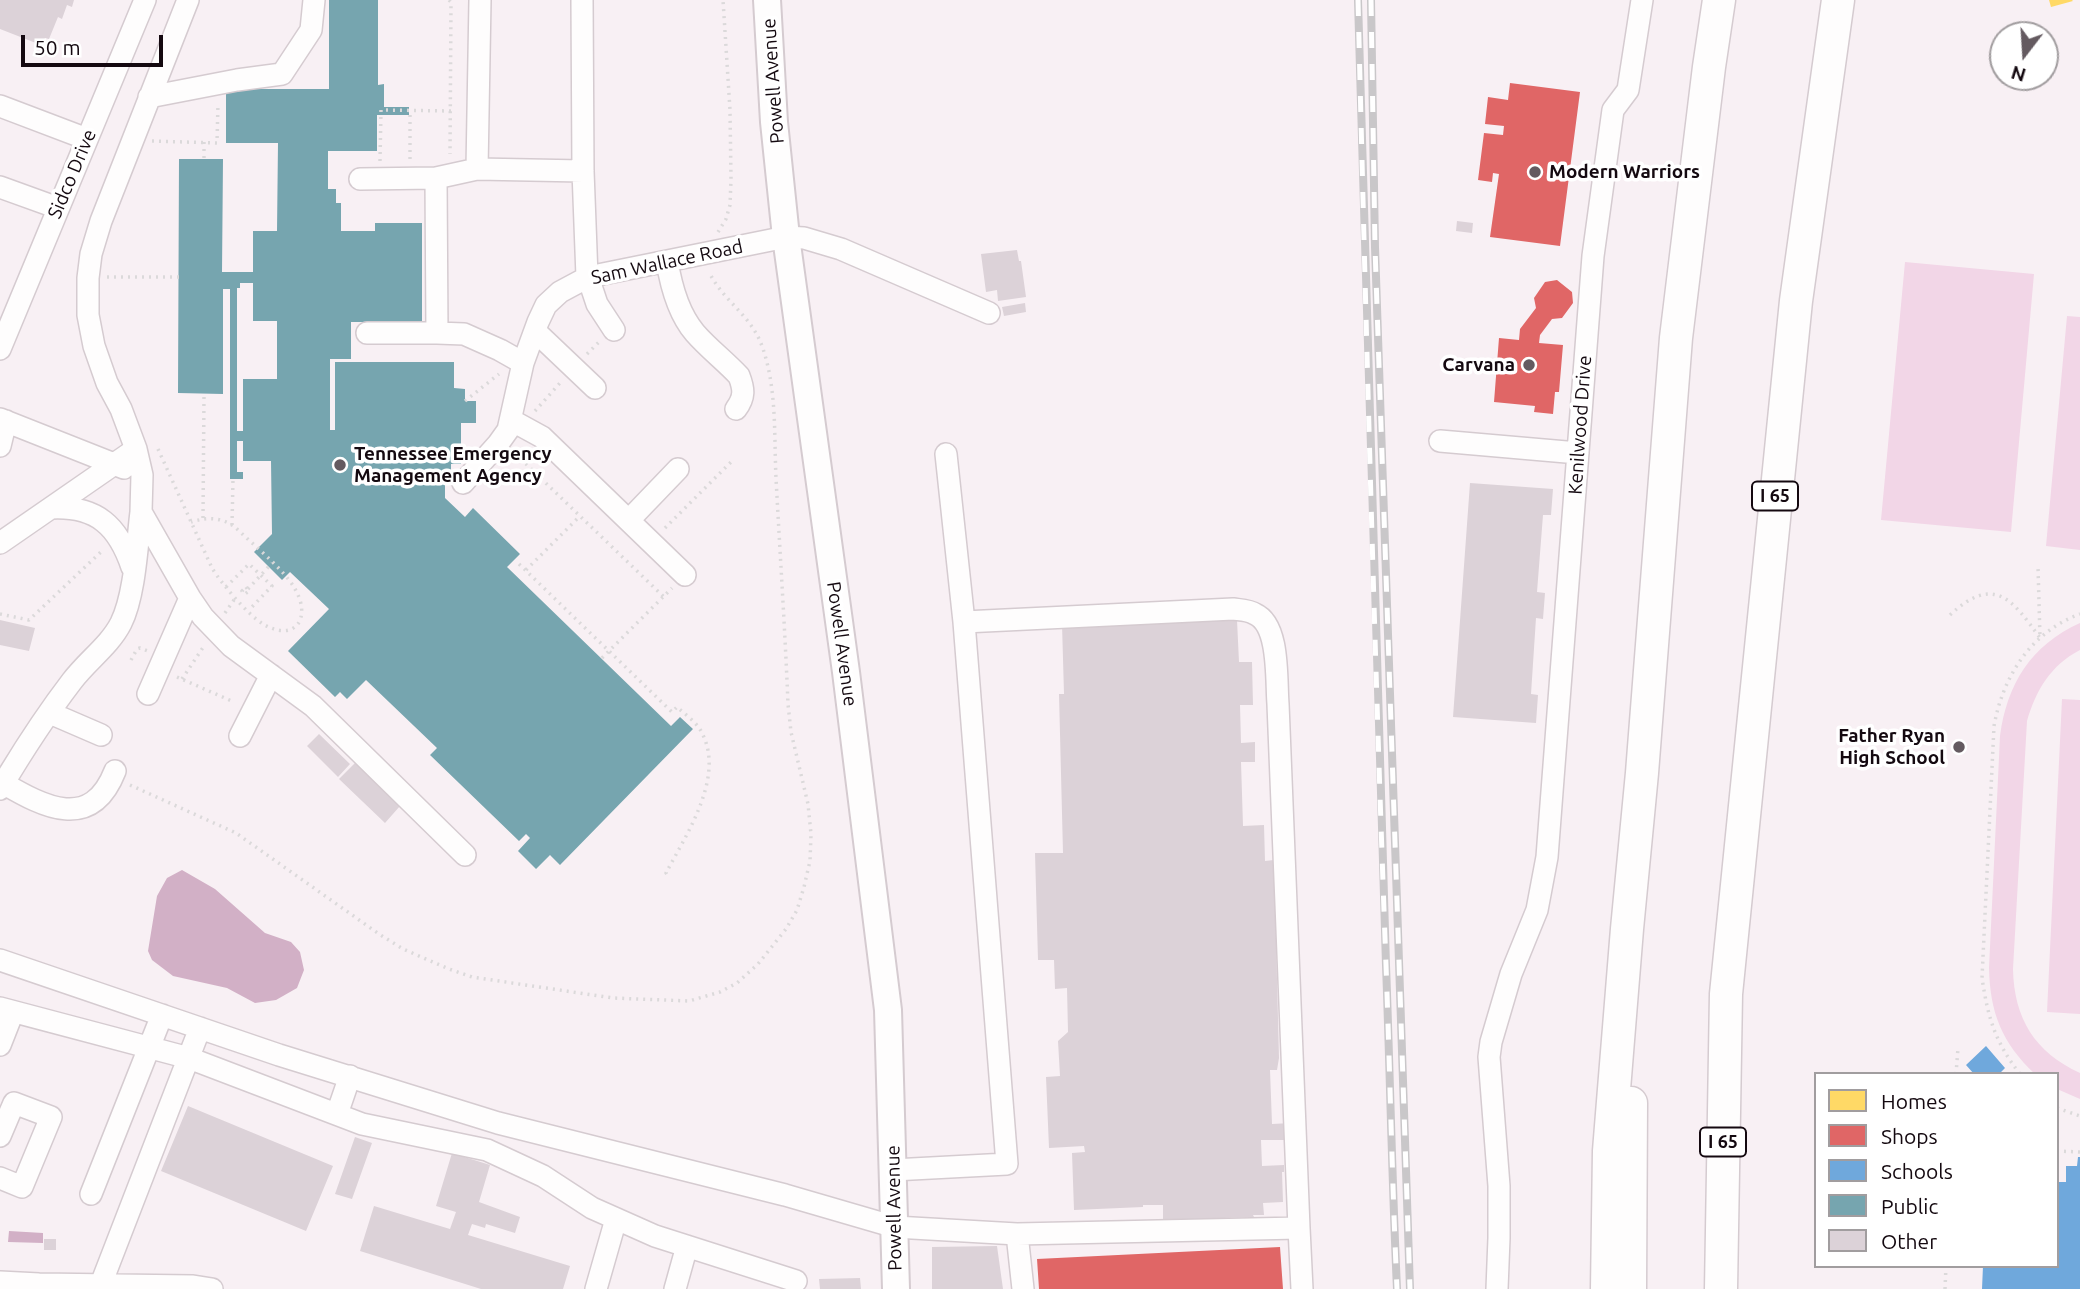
<!DOCTYPE html>
<html>
<head>
<meta charset="utf-8">
<style>
  body { margin:0 }
  #map { position:relative; width:2080px; height:1289px; overflow:hidden; background:#f8f0f4; font-family:Ubuntu,sans-serif }
  canvas { display:block }
  .legend { position:absolute; left:1814px; top:1072px; width:245px; height:196px; box-sizing:border-box; background:#fff; border:2px solid #a19d9f; margin:0; padding:9px 12px; list-style:none; font-size:21px; color:#140910 }
  .legend li { display:flex; align-items:center; gap:14px; height:35px }
  .legend b { width:35px; border:2px solid #a19d9f }
  .north { position:absolute; left:1989px; top:21px; width:70px; height:70px; box-sizing:border-box; background:#fff; border:2px solid #a19d9f; border-radius:50%; rotate:197deg; font-size:19px; font-weight:700; line-height:28px; text-align:center; color:#140910 }
  .north::after { content:''; display:block; margin:auto; width:24px; height:32px; background:#645a60; clip-path:polygon(50% 0,100% 100%,50% 72%,0 100%) }
  .scale { position:absolute; left:21px; top:35px; width:142px; height:32px; box-sizing:border-box; border:4px solid #140910; border-top:0; padding-left:9px; font-size:21px; line-height:24px; white-space:nowrap; color:#140910; -webkit-text-stroke:5px #fff; paint-order:stroke }
</style>
</head>
<body>
<div id="map">
<canvas width="2080" height="1289"></canvas>
<ul class="legend">
<li><b style="height:19px;background:#ffd966"></b>Homes</li>
<li><b style="height:19px;background:#e06666"></b>Shops</li>
<li><b style="height:19px;background:#6fa8dc"></b>Schools</li>
<li><b style="height:19px;background:#76a5af"></b>Public</li>
<li><b style="height:19px;background:#dcd2d8"></b>Other</li>
</ul>
<div class="north">N</div>
<div class="scale">50 m</div>
</div>
<script>
const c = document.querySelector('canvas').getContext('2d');
c.lineJoin = 'round';
function paint(path, color) { c.fillStyle = color; c.fill(path, 'evenodd'); }
function trace(path, color, width, dash) { c.strokeStyle = color; c.lineWidth = width; c.lineCap = dash ? 'butt' : 'round'; c.setLineDash(dash || []); c.stroke(path); }
function drawText(font, color, halo, rows, align = 'center') {
  c.font = font + ' Ubuntu,sans-serif'; c.lineWidth = 7; c.setLineDash([]); c.textBaseline = 'middle'; c.strokeStyle = halo; c.fillStyle = color; for (const [text, x, y, turn = 0] of rows) {
    c.save(); c.translate(x, y); c.rotate((+turn || 0) * Math.PI / 180); c.textAlign = isNaN(turn) ? turn : align; if (halo) c.strokeText(text, 0, 0); c.fillText(text, 0, 0); c.restore();
  }
}
paint(new Path2D(`
  M 1905,262 L 2034,274 L 2011,532 L 1881,520 Z
  M 2067,316 L 2080,317 L 2080,550 L 2046,546 Z
  M 2080,623 L 2080,650 C 2051,665 2036,690 2027,721 L 2013,969 C 2014,1019 2035,1052 2080,1073 L 2080,1099 L 2057,1089 L 2057,1074 L 2035,1074 C 2002,1043 1990,1013 1989,968 L 2000,736 C 2007,684 2031,645 2080,623 Z
  M 2062,699 L 2080,700 L 2080,1014 L 2047,1012 Z`), '#f2d6e7');
paint(new Path2D(`
  M 182,870 L 215,889 L 265,933 L 291,942 L 300,952 L 304,970 L 297,988 L 276,1000 L 255,1003 L 227,988 L 173,976 L 152,960 L 148,951 L 157,896 L 167,878 Z
  M 9,1231 L 43,1233 L 43,1243 L 8,1242 Z`), '#d2b0c6');
paint(new Path2D(`
  M 2049,0 L 2072,0 L 2073,1 L 2051,7 Z`), '#ffd966');
paint(new Path2D(`
  M 1510,83 L 1580,92 L 1560,246 L 1490,237 L 1499,174 L 1493,173 L 1492,182 L 1478,180 L 1484,133 L 1503,135 L 1504,126 L 1485,124 L 1488,97 L 1508,100 Z
  M 1557,280 L 1572,292 L 1573,303 L 1562,318 L 1552,319 L 1540,335 L 1539,343 L 1563,345 L 1559,392 L 1555,392 L 1553,414 L 1534,412 L 1535,406 L 1494,402 L 1499,338 L 1519,340 L 1520,329 L 1536,308 L 1534,298 L 1545,282 Z
  M 1280,1247 L 1283,1289 L 1039,1289 L 1037,1259 Z`), '#e06666');
paint(new Path2D(`
  M 1986,1046 L 2005,1068 L 1999,1074 L 1974,1074 L 1966,1065 Z
  M 2078,1157 L 2080,1157 L 2080,1289 L 1982,1289 L 1983,1266 L 2057,1266 L 2057,1182 L 2066,1182 L 2066,1166 L 2077,1166 Z`), '#6fa8dc');
paint(new Path2D(`
  M 329,0 L 378,0 L 378,85 L 384,84 L 384,107 L 409,107 L 409,115 L 377,115 L 377,151 L 328,151 L 328,189 L 336,189 L 336,203 L 341,203 L 341,231 L 375,231 L 375,223 L 422,223 L 422,322 L 351,322 L 351,359 L 330,359 L 330,430 L 335,430 L 335,362 L 454,362 L 454,388 L 465,389 L 465,401 L 476,401 L 476,423 L 461,423 L 461,464 L 451,464 L 451,479 L 445,479 L 445,498 L 465,517 L 473,508 L 520,554 L 507,567 L 671,726 L 680,717 L 693,729 L 560,865 L 550,855 L 536,869 L 518,851 L 530,838 L 526,834 L 519,841 L 430,755 L 437,748 L 366,680 L 347,699 L 340,692 L 335,697 L 288,651 L 329,609 L 290,572 L 282,580 L 254,552 L 272,534 L 271,461 L 243,461 L 243,441 L 237,441 L 237,472 L 243,472 L 243,479 L 230,479 L 230,289 L 223,289 L 223,394 L 178,393 L 179,159 L 223,159 L 222,272 L 253,272 L 253,231 L 277,231 L 278,143 L 226,143 L 226,89 L 329,89 ZM 240,283 L 253,283 L 253,321 L 277,321 L 277,379 L 243,379 L 243,431 L 237,431 L 237,288 L 240,288 Z`), '#76a5af');
paint(new Path2D(`
  M 0,0 L 74,0 L 72,7 L 67,5 L 62,19 L 58,17 L 49,39 L 45,38 L 41,45 L 0,29 Z
  M 1457,221 L 1473,223 L 1472,233 L 1456,231 Z
  M 1017,250 L 1019,261 L 1021,261 L 1026,297 L 998,301 L 997,290 L 986,292 L 981,254 Z
  M 1025,303 L 1026,312 L 1004,316 L 1002,307 Z
  M 1470,483 L 1553,489 L 1551,515 L 1543,515 L 1537,592 L 1545,593 L 1543,619 L 1536,618 L 1531,694 L 1538,695 L 1536,723 L 1453,717 Z
  M 0,620 L 35,628 L 29,651 L 0,645 Z
  M 1237,620 L 1239,662 L 1252,662 L 1253,705 L 1240,705 L 1241,743 L 1255,742 L 1255,762 L 1241,762 L 1243,826 L 1264,825 L 1265,861 L 1274,860 L 1279,1058 L 1277,1070 L 1270,1070 L 1272,1124 L 1291,1123 L 1291,1140 L 1261,1140 L 1262,1166 L 1284,1165 L 1284,1172 L 1282,1172 L 1283,1202 L 1263,1203 L 1264,1215 L 1253,1215 L 1254,1217 L 1163,1220 L 1163,1205 L 1143,1205 L 1143,1207 L 1074,1210 L 1072,1153 L 1085,1152 L 1084,1146 L 1049,1148 L 1046,1077 L 1060,1076 L 1058,1041 L 1068,1032 L 1067,988 L 1055,989 L 1054,960 L 1038,960 L 1035,853 L 1063,853 L 1059,694 L 1064,694 L 1062,624 Z
  M 319,734 L 350,764 L 338,777 L 307,746 Z
  M 355,763 L 400,806 L 385,823 L 339,779 Z
  M 188,1106 L 333,1166 L 306,1231 L 161,1171 Z
  M 355,1137 L 372,1143 L 352,1199 L 335,1194 Z
  M 452,1153 L 490,1165 L 479,1202 L 520,1217 L 515,1233 L 486,1224 L 485,1228 L 472,1224 L 468,1235 L 570,1266 L 563,1289 L 481,1289 L 360,1251 L 374,1206 L 450,1229 L 456,1212 L 436,1206 Z
  M 44,1239 L 56,1239 L 56,1250 L 44,1250 Z
  M 997,1246 L 1003,1289 L 932,1289 L 932,1247 Z
  M 860,1278 L 861,1289 L 820,1289 L 819,1279 Z`), '#dcd2d8');
const minor = new Path2D(`
  M 188,0 L 101,221 L 91,254 L 88,278 L 88,315 L 94,346 L 107,383 L 121,409 L 136,449 L 142,475 L 141,512 L 190,598 L 203,617 L 231,646 L 313,706 L 465,855
  M 480,0 L 477,169 L 436,178 L 437,333 L 464,334 L 500,350 L 523,363
  M 582,0 L 583,171 L 587,277
  M 149,97 L 237,80 L 282,74 L 311,30 L 314,0
  M 0,106 L 87,139
  M 477,169 L 583,171
  M 360,179 L 436,178
  M 0,187 L 58,208
  M 667,261 C 671,286 678,313 695,333 C 708,348 725,361 739,376 C 744,389 745,397 736,409
  M 588,277 L 597,304 L 614,330
  M 535,331 L 595,388
  M 367,333 L 437,333
  M 0,349 L 145,0
  M 0,419 L 124,468
  M 511,420 L 542,437 L 685,575
  M 1440,441 L 1578,453
  M 0,446 L 6,421
  M 946,454 L 964,622
  M 463,483 L 498,444 L 508,430 L 523,363 L 538,322 L 546,305 L 560,292 L 588,277 L 786,237 L 804,238 L 841,249 L 989,313
  M 52,508 C 97,506 118,526 132,567
  M 629,520 L 678,469
  M 0,543 L 136,449
  M 148,694 L 190,598
  M 50,713 L 101,735
  M 240,736 L 271,675
  M 3,783 C 44,807 91,832 115,771
  M 0,789 C 22,752 46,715 72,681 C 87,661 110,645 121,623 C 135,595 137,544 141,512
  M 0,960 L 279,1055 L 498,1123 L 785,1195 L 895,1227 L 1017,1234 L 1299,1228 L 1302,1289
  M 0,1008 L 189,1058 L 362,1124 L 487,1150 L 543,1176 L 592,1208 L 655,1236 L 796,1281
  M 0,1045 L 13,1012
  M 337,1114 L 350,1076
  M 0,1136 L 14,1103 L 51,1117 L 22,1187 L 0,1178
  M 893,1170 L 1007,1164 L 964,622 L 1233,609 C 1240,610 1249,610 1255,614 C 1280,625 1276,680 1278,704 L 1299,1228
  M 91,1194 L 162,1015
  M 1017,1234 L 1023,1289
  M 0,1282 L 39,1284 L 193,1286 L 212,1289
  M 101,1284 L 200,1028
  M 596,1289 L 616,1219
  M 675,1289 L 687,1246
  M 1497,1289 L 1499,1238 L 1499,1186 L 1489,1057 L 1491,1042 L 1511,974 L 1537,910 L 1547,857 L 1593,256 L 1613,110 L 1628,90 L 1642,0`);
const major = new Path2D(`
  M 767,0 L 774,122 L 786,237 L 846,672 L 888,1010 L 896,1289`);
const highway = new Path2D(`
  M 1607,1289 L 1609,1151 L 1627,929 L 1642,773 L 1676,338 L 1709,67 L 1719,0
  M 1630,1289 L 1631,1103
  M 1721,1289 L 1726,994 L 1796,301 L 1838,0`);
trace(minor, '#d5cbd0', 24);
trace(major, '#d5cbd0', 30);
trace(highway, '#d5cbd0', 35);
trace(new Path2D(`
  M 449,0 L 451,2 L 450,154
  M 152,141 L 217,143 L 218,103
  M 204,142 L 204,160
  M 410,159 L 410,111
  M 380,161 L 381,110 L 451,111
  M 718,232 L 726,219 L 730,205 L 731,179 L 730,110 L 723,0
  M 107,277 L 179,277
  M 587,354 L 599,342
  M 465,401 L 499,374
  M 535,411 L 560,383
  M 158,449 L 212,568 C 221,583 248,615 263,624 C 295,643 312,618 295,589 C 284,569 252,544 235,527 C 221,517 207,517 191,522
  M 514,456 L 526,464 L 664,597
  M 203,518 L 204,394
  M 232,525 L 233,479
  M 665,528 L 734,459
  M 519,564 L 672,712 L 677,707 C 686,715 698,723 703,735 C 724,779 686,835 666,873 L 669,877
  M 526,570 L 580,516
  M 226,587 L 249,564 L 272,586 L 249,610
  M 246,587 L 249,591 L 245,594 L 242,591 Z
  M 248,589 L 272,563
  M 225,613 L 236,597
  M 0,614 L 29,620 L 103,550
  M 1950,615 C 1994,574 2012,599 2040,638 L 2038,567
  M 602,658 L 672,588
  M 131,660 L 137,649 L 140,648 L 148,651
  M 177,677 L 234,702
  M 182,679 L 204,646
  M 130,785 L 236,833 L 379,934 L 403,949 L 449,969 L 472,977 L 613,998 L 689,1001 L 720,992 L 737,983 L 758,964 L 786,929 L 797,910 L 804,887 L 810,861 L 811,834 L 808,804 L 791,732 L 788,704 C 785,629 780,554 776,478 C 774,434 777,388 762,346 C 751,315 723,301 709,272
  M 1956,1074 L 1958,1048
  M 2020,1074 C 1995,1042 1988,1018 1982,978 L 1994,726 C 2003,676 2031,632 2080,614
  M 2057,1108 L 2080,1116
  M 2057,1151 L 2080,1152
  M 1945,1289 L 1946,1266`), '#dbd9da', 3.5, [2, 5]);
trace(minor, '#fefdfd', 21);
trace(major, '#fefdfd', 26);
trace(highway, '#fefdfd', 32);
const rail = new Path2D(`
  M 1358,0 C 1366,322 1374,644 1386,965 C 1390,1073 1392,1181 1397,1289
  M 1371,0 L 1375,247 L 1410,1289`);
trace(rail, '#c9c7c9', 8);
trace(rail, '#fff', 5, [16]);
for (const [x, y, r, color] of [
  [1535,172,7,"#645a60"],
  [1529,365,7,"#645a60"],
  [340,465,7,"#645a60"],
  [1959,747,7,"#645a60"]
]) { const dot = new Path2D(); dot.arc(x, y, r, 0, 2 * Math.PI); c.fillStyle = color; c.fill(dot); trace(dot, '#fff', 2.5); }
for (const [x, y, w] of [
  [1775,496,46],
  [1723,1142,46]
]) { const box = new Path2D(); box.roundRect(x - w / 2, y - 14.5, w, 29, 5); c.fillStyle = '#fff'; c.fill(box); trace(box, '#140910', 2); }
drawText('bold 18px', '#140910', null, [
  ["I 65",1775,496],
  ["I 65",1723,1142]
]);
drawText('19px', '#140910', '#fff', [
  ["Powell Avenue",773,81,-94],
  ["Sidco Drive",72,174,-67],
  ["Sam Wallace Road",667,262,-12],
  ["Kenilwood Drive",1580,425,-86],
  ["Powell Avenue",842,644,82],
  ["Powell Avenue",894,1208,-91]
]);
drawText('bold 19px', '#140910', '#fff', [
  ["Modern Warriors",1549,172],
  ["Carvana",1515,365,"right"],
  ["Tennessee Emergency",354,454],
  ["Management Agency",354,476],
  ["Father Ryan",1945,736,"right"],
  ["High School",1945,758,"right"]
], 'left');
</script>
</body>
</html>
